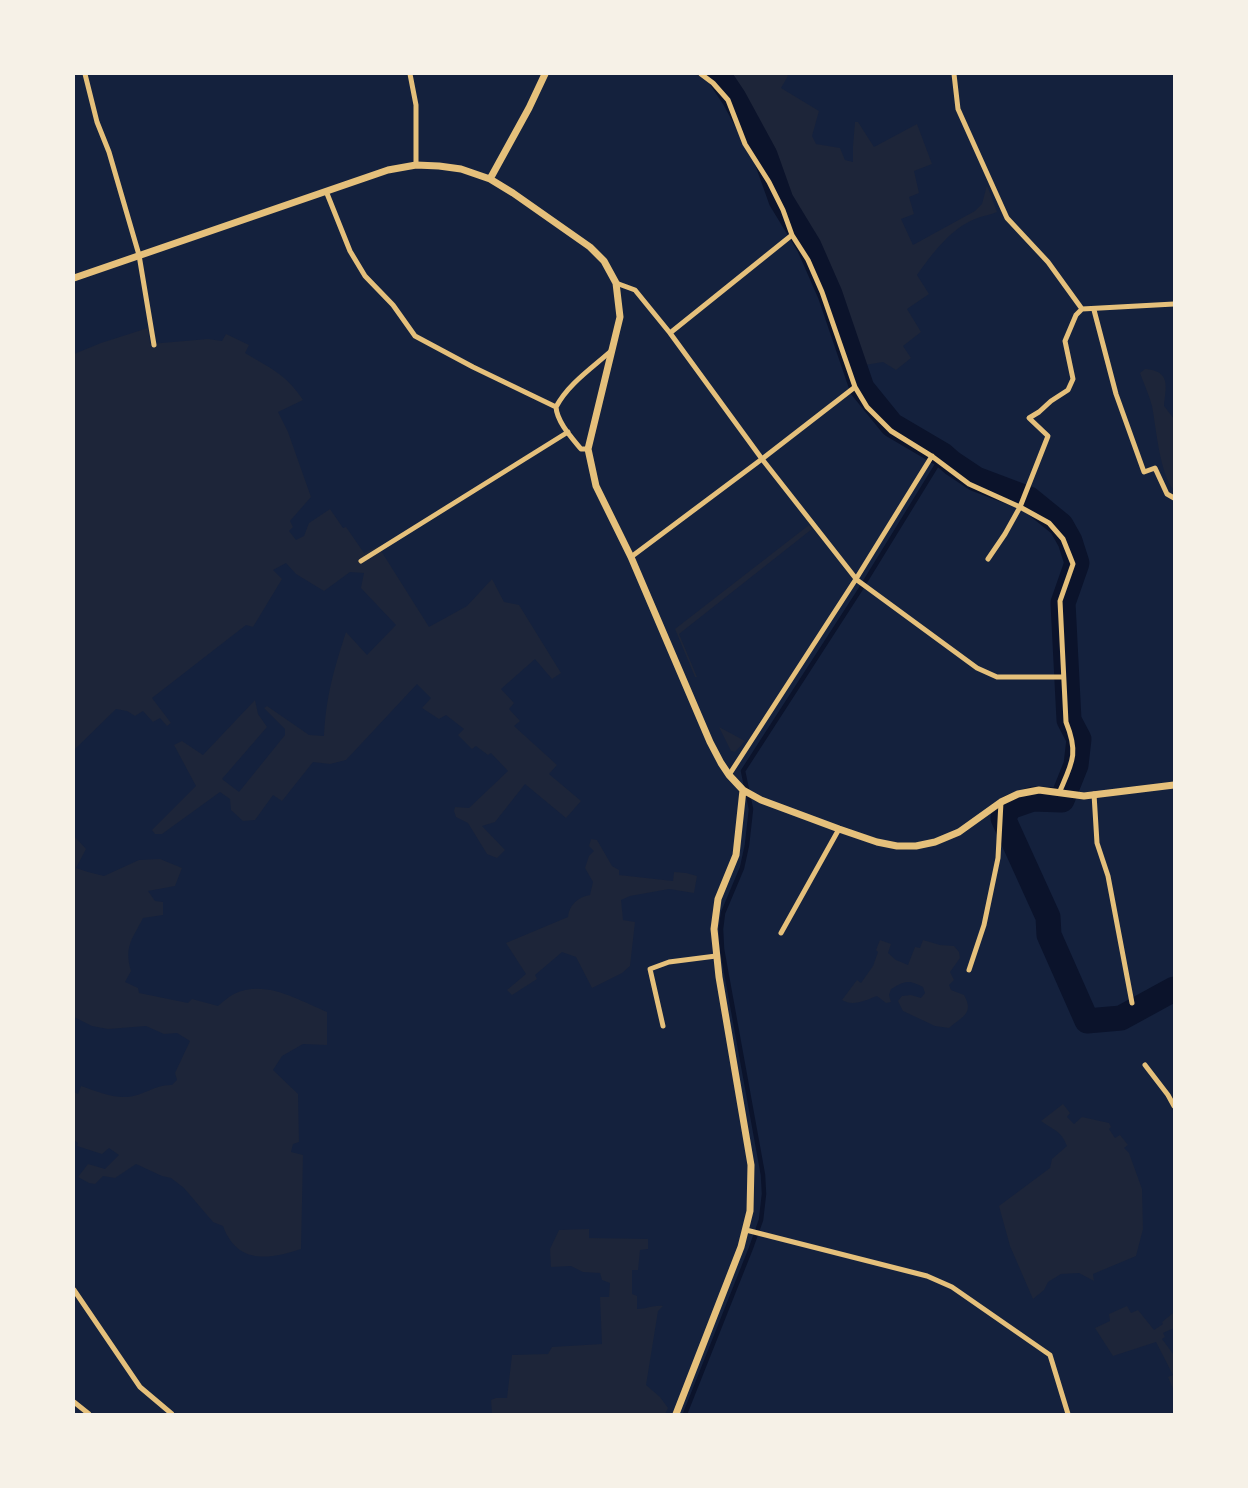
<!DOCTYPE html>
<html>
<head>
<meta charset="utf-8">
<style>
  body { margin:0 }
  #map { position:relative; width:1248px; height:1488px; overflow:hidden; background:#14213d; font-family:"Source Serif 4",serif }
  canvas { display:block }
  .frame { position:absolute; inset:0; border:75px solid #f6f1e7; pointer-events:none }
</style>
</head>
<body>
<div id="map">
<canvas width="1248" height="1488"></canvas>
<div class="frame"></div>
</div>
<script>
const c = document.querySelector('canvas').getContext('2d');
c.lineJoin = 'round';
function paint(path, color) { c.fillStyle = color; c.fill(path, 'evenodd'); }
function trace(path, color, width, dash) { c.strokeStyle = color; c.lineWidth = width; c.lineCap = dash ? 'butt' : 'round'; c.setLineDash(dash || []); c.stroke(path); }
paint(new Path2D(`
  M 713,74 L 786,74 L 788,76 L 781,88 L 819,111 L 812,136 L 816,144 L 840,148 L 845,160 L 853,162 L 853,146 L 855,122 L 858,122 L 874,147 L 917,124 L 932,164 L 914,171 L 919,193 L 909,197 L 914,214 L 901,219 L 913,245 L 975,211 L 982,204 L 987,185 L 997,212 C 990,215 982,216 975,219 C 950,229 932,254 917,275 L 929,294 L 907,309 L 921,332 L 903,346 L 911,358 L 896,370 L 883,362 L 865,365 L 853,371 L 824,290 L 807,249 L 779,201 L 761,155 L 731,99 Z
  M 148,328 L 150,344 L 208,339 L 222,341 L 226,334 L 249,345 L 245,353 C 270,368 287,375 303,400 L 278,412 L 288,432 L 311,497 L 290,521 L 293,527 L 289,531 L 296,540 L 304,536 L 309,523 L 330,509 L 343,528 L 346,527 L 364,553 L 378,546 L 429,627 L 467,606 L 492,579 L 504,602 L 519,605 L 561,673 L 552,679 L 535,659 L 501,689 L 514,703 L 509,709 L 520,721 L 514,726 L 557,765 L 549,774 L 581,801 L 566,818 L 525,784 L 495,822 L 482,826 L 505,850 L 497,858 L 487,854 L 468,823 L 456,817 L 454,811 L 455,807 L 469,808 L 508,771 L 491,753 L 488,755 L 476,746 L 472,749 L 458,735 L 464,729 L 446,715 L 439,719 L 422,708 L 431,698 L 417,684 L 346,760 L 330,764 L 313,762 L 282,801 L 273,795 L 255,820 L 243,821 L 231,810 L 230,799 L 220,792 L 162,834 L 155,834 L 152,830 L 196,786 L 174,745 L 182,741 L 203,755 L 255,700 L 258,714 L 267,727 L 222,779 L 239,792 L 285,735 L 285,729 L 264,708 L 267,706 L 309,735 L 324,736 C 326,696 334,669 346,632 L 367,655 L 396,625 L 361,588 L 364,573 L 350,572 L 324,591 L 296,574 L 286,563 L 273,570 L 282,579 L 253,627 L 246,625 L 152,698 L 171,723 L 167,726 L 160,718 L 153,722 L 143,711 L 135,716 L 127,711 L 116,709 L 74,750 L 74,354 L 101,343 Z
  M 1145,369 C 1171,371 1166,386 1164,406 L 1174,419 L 1174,490 C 1160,476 1156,427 1152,406 C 1149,395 1144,384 1140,373 Z
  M 809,525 L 812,529 L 679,634 L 697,677 L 695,677 L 675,629 Z
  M 719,727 L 745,741 L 735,752 L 731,751 Z
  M 74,836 L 86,849 L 76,868 L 88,872 L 104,876 L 139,860 L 160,859 L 182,868 L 175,886 L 148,891 L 155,901 L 163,902 L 163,915 L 143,918 C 132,940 124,946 131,971 L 125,982 L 138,988 L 139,993 L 188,1003 L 192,999 L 218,1006 C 223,1002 228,997 234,994 C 265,979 298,1000 327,1012 L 327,1045 L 303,1044 L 282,1056 L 273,1070 L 298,1094 L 299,1142 L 293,1144 L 291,1152 L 303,1155 L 301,1249 C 268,1260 237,1264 223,1226 L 213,1222 L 184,1188 L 171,1178 L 162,1176 L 136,1164 L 115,1178 L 103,1176 L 95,1184 L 89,1183 L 78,1177 L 88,1164 L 105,1169 L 119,1155 L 109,1148 L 102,1154 L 77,1146 L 78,1143 L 74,1140 L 74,1092 L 78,1094 L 81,1086 C 96,1091 111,1098 127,1097 C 143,1096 156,1084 172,1085 L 177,1080 L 175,1073 L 190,1041 L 177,1033 L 164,1034 L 146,1026 L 108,1029 L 92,1026 L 74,1017 Z
  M 591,839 L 597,840 L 612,866 L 619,870 L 619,875 L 673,881 L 674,872 L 686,873 L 697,876 L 694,893 L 669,889 L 630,896 L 621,900 L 623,920 L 635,922 L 630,966 L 622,973 L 592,988 L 576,957 L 562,952 L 535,975 L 537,979 L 512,995 L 507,990 L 526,974 L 506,943 L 568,917 C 569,905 578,897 590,895 L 593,882 L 585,868 L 589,856 L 594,851 L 589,846 Z
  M 880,940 L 891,944 L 888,953 L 896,960 L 908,965 L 915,947 L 920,948 L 923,940 L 940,945 L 954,946 L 959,952 L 960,958 L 950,972 L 954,980 L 949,985 L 951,990 L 964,995 C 975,1014 961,1017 949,1028 L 935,1026 L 903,1011 L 898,1001 L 902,996 L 911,995 L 921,998 L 925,993 L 923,987 C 908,979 905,981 891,989 L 889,995 L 891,1002 L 886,1003 L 877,996 C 866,1000 853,1007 842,1000 L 857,980 L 861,983 L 873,966 L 878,952 L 876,950 Z
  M 1063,1104 L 1070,1113 L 1067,1117 L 1074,1124 L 1082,1117 L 1109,1123 L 1111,1127 L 1109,1129 L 1115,1138 L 1120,1135 L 1128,1145 L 1124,1148 L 1129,1153 L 1142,1189 L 1143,1229 L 1136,1256 L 1093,1274 L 1094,1281 L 1079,1273 L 1061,1274 L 1048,1282 L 1044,1290 L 1033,1299 L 1010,1246 L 999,1206 L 1050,1168 L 1052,1159 L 1067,1146 C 1061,1130 1053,1130 1041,1121 Z
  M 589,1229 L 589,1238 L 648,1239 L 648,1249 L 640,1250 L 638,1270 L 632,1270 L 632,1294 L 637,1296 L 637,1309 C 647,1309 653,1305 663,1306 L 658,1311 L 646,1385 L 660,1397 L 668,1408 L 665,1414 L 492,1414 L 491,1400 L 496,1398 L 507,1398 L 512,1355 L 548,1354 L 552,1347 L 602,1344 L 600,1297 L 609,1297 L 610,1283 L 602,1280 L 600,1273 L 583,1272 L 571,1266 L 551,1267 L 550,1249 L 559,1230 Z
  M 1127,1306 L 1131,1313 L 1138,1310 L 1154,1330 L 1163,1324 L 1162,1322 L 1173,1313 L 1174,1314 L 1174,1328 L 1163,1333 L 1165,1337 L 1162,1339 L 1174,1355 L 1174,1391 L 1168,1377 L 1173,1375 L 1156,1342 L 1113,1356 L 1095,1328 L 1110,1321 L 1109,1314 Z`), '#1d2539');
trace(new Path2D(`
  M 685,1414 L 751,1248 L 761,1220 L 764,1194 L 763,1175 L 722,949 L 721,929 L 723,913 L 742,868 L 747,845 L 751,809 L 743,771 L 860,590 L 943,455`), '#0b132b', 4.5);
trace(new Path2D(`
  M 718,74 L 734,98 L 765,155 L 781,200 L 809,246 L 830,294 L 862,388 L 892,425 L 943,455 L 952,463 L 976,479 L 1029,499 L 1061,525 L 1070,541 L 1077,563 L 1063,603 L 1069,720 L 1079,739 L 1076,765 L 1062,800 L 1033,799 L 1010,807 L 1003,818 L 1048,917 L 1049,935 L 1087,1021 L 1121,1018 L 1174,989`), '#0b132b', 25);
trace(new Path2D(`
  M 85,74 L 97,122 L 109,152 L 139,255 L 154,345
  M 410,74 L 416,105 L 416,165
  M 701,74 L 713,83 L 728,100 L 745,144 L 769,182 L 783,210 L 792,235 L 808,260 L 822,292 L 855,387 L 867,407 L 891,431 L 933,457 L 969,484 L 1020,507 L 1049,523 L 1063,539 L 1073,564 L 1060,601 L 1066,722 C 1079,754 1072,763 1059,793
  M 954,74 L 958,109 L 1007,218 L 1048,262 L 1082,309 L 1174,304
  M 326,191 L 350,251 L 365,276 L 393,305 L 415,336 L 473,367 L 556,407 C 557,422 572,438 581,449 L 588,449
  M 616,283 L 635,290 L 670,333 L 762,459 L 857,580 L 977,668 L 997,677 L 1063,677
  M 1094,310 L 1116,394 L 1144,472 L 1155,468 L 1167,494 L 1174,498
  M 670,333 L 792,235
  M 556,407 C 568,384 592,368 611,351
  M 631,557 L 762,459 L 855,387
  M 988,559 L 1005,534 L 1020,507 L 1048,436 L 1029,418 L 1039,412 L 1051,401 L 1068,390 L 1073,379 L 1065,341 L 1076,315 L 1082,309
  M 361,561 L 568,432
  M 729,775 L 856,579 L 932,456
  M 1094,794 L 1097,843 L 1108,876 L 1132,1003
  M 781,933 L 839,829
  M 969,970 L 984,925 L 998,858 L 1001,802
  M 663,1026 L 650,969 L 669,962 L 716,956
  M 1145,1065 L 1168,1095 L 1174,1106
  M 746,1230 L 927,1276 L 952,1287 L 1050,1355 L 1068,1414
  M 74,1290 L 140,1387 L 172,1414
  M 74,1402 L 89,1414`), '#e5c07b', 5);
trace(new Path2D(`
  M 490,179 L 529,108 L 545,74
  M 74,278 L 388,170 L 416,165 L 439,166 L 461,169 L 490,179 L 513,193 L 590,247 L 604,261 L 616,283 L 620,317 L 588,449 L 596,486 L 631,557 L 710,742 L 721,763 L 729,775 L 743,790 L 761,800 L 839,829 L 877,842 L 897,846 L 916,846 L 935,842 L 959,832 L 1001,802 L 1018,794 L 1039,790 L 1084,796 L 1174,785
  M 676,1414 L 741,1247 L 750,1211 L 751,1165 L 719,977 L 714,929 L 718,899 L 736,855 L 743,790`), '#e5c07b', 7);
</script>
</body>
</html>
